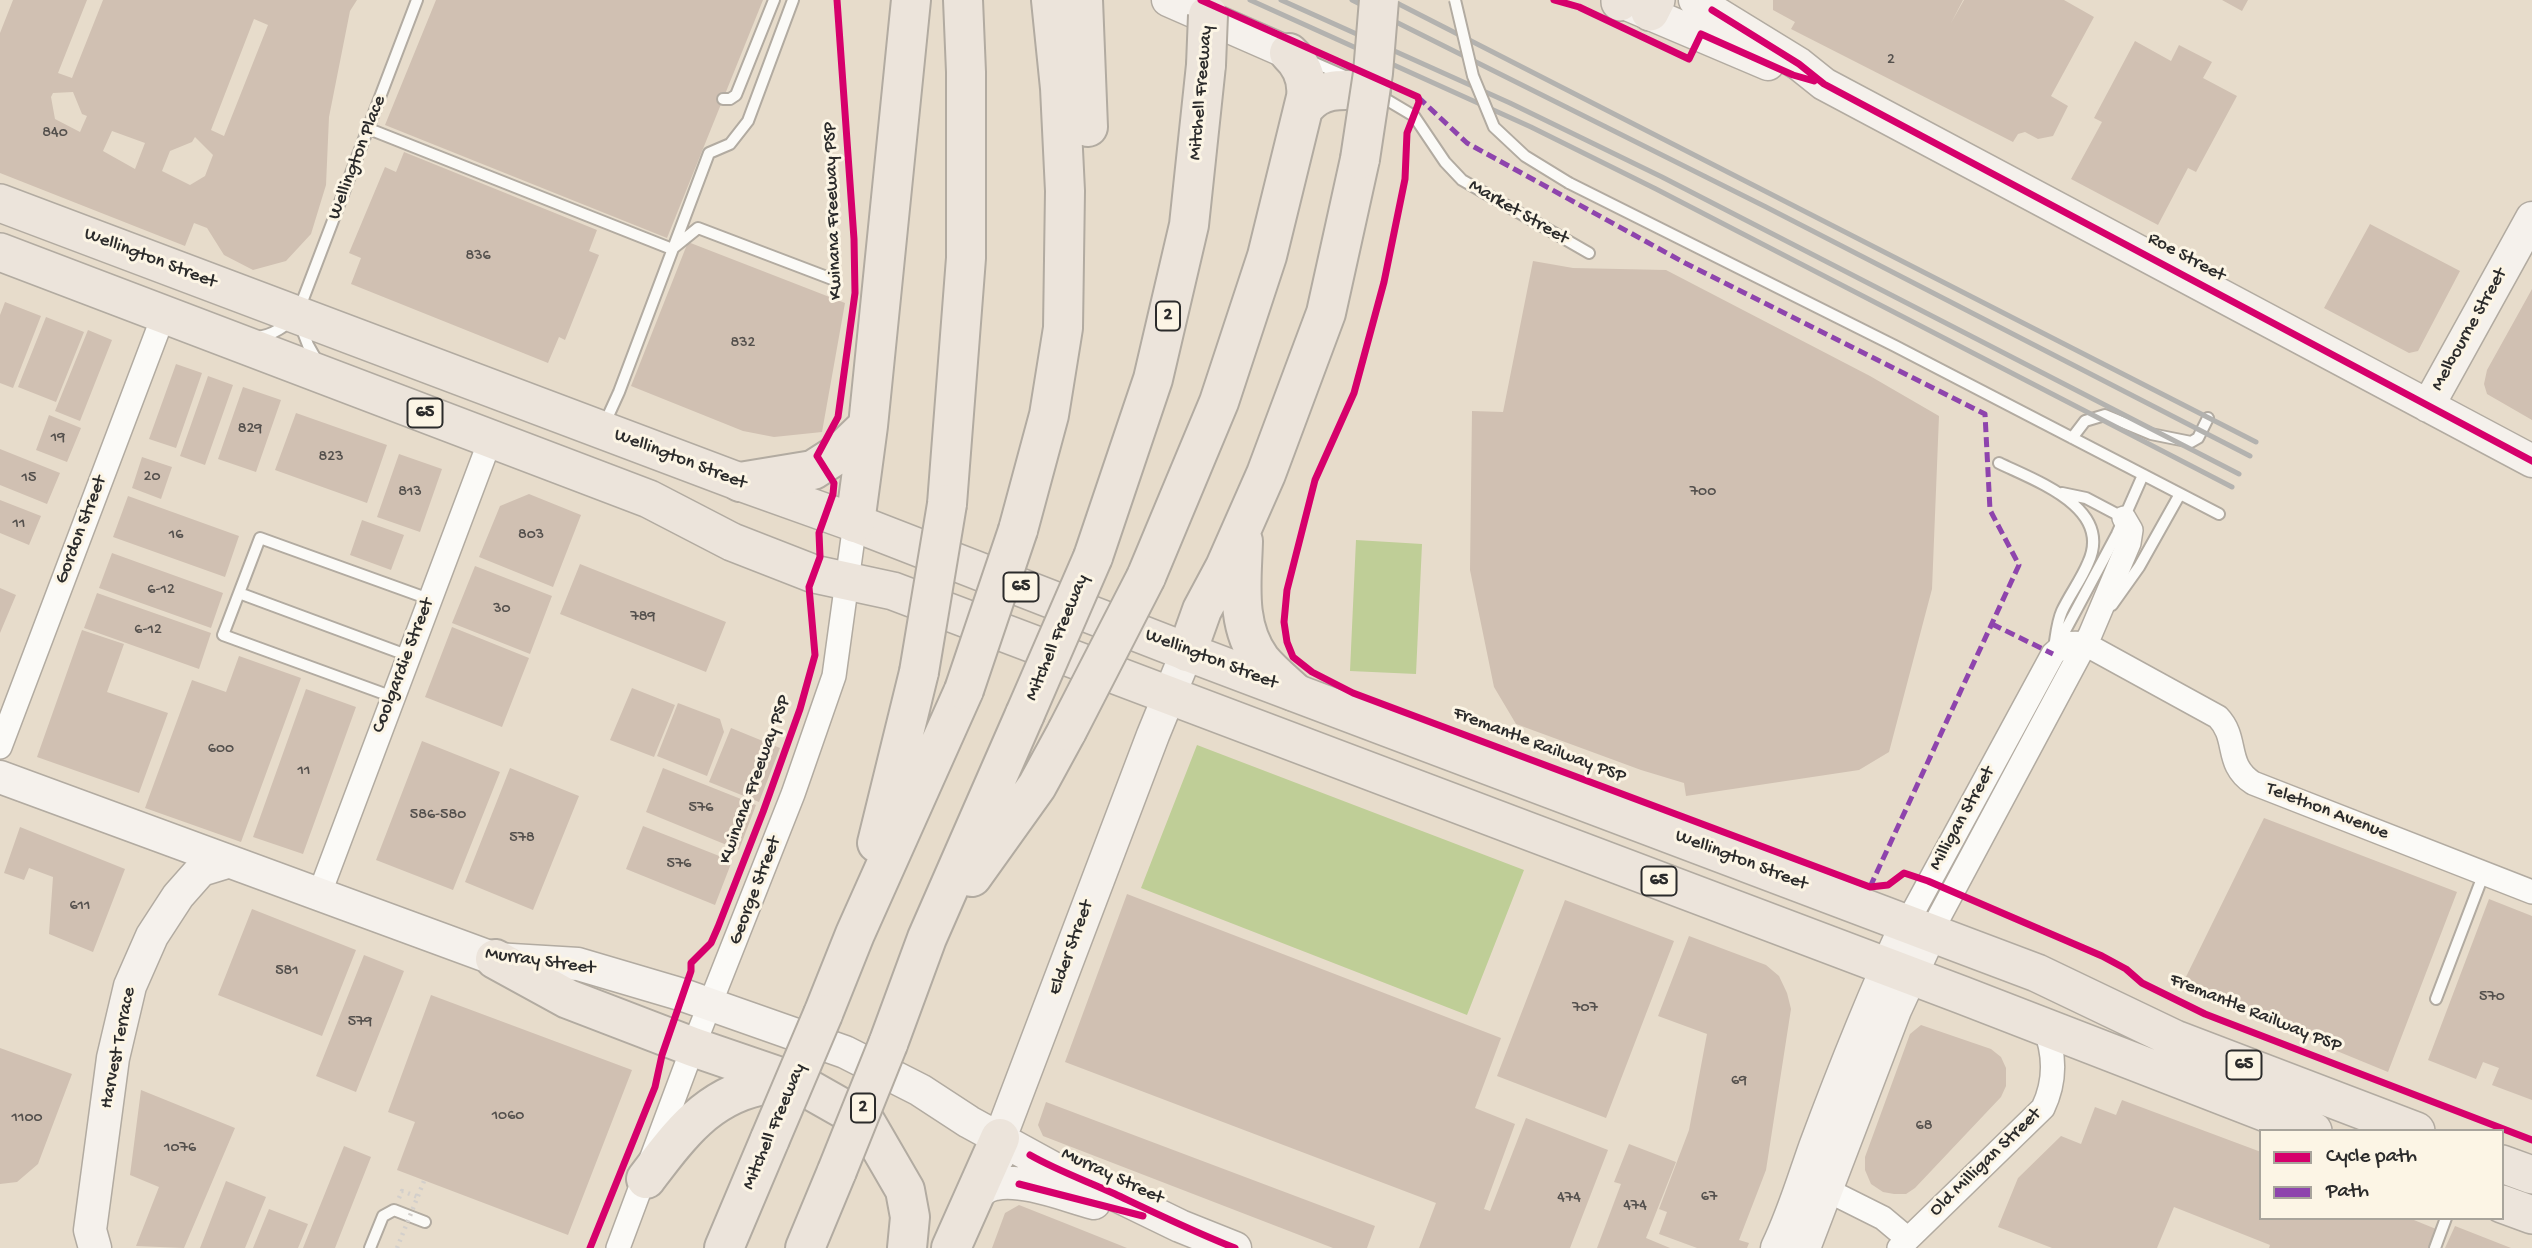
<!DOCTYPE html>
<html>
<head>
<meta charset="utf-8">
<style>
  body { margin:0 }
  #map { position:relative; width:2532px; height:1248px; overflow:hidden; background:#e7dccb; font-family:"Gochi Hand",sans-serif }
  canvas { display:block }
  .legend { position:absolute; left:2259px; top:1129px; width:245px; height:91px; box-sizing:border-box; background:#fcf5e5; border:2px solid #a8a49b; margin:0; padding:9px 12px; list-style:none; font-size:21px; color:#2b2b2b }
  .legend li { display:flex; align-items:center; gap:14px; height:35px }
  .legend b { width:35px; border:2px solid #a8a49b }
</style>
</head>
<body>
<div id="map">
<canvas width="2532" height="1248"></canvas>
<ul class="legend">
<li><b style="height:9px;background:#d6006c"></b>Cycle path</li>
<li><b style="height:9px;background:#8e44ad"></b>Path</li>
</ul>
</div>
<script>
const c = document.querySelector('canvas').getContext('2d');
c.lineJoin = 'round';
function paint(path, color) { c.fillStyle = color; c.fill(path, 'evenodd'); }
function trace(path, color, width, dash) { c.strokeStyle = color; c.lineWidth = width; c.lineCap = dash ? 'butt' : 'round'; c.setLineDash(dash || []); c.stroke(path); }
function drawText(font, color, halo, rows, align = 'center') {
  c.font = font + ' "Gochi Hand",sans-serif'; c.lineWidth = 6; c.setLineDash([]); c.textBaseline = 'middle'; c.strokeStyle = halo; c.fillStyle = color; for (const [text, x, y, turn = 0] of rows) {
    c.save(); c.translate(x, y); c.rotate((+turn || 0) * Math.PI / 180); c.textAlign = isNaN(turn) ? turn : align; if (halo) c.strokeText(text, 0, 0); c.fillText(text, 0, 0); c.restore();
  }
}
paint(new Path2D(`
  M 1356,540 L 1422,544 L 1416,674 L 1350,671 Z
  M 1197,745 L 1524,870 L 1467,1015 L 1141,888 Z`), '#bfce97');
paint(new Path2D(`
  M 13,0 L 87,0 L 58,73 L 72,78 L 103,0 L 357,0 L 350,11 L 329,117 L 326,185 L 311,234 L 286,261 L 253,270 L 224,255 L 207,228 L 194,223 L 185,246 L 0,173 L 0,33 ZM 254,19 L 268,25 L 224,136 L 211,130 ZM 73,92 L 82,114 L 87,116 L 80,132 L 55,119 L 51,97 L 53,93 ZM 112,131 L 145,143 L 135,169 L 103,151 ZM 195,137 L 213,155 L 205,176 L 190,185 L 162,171 L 170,151 L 192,142 Z
  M 436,0 L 763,0 L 667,238 L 385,125 Z
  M 1773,0 L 1963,0 L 1951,23 L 1964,0 L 2064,0 L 2094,17 L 2051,96 L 2068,106 L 2053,136 L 2038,139 L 2025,132 L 2018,134 L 2013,142 L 1791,29 L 1795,22 L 1773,10 Z
  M 2222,0 L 2248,0 L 2242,11 Z
  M 2135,41 L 2171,61 L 2179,45 L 2212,62 L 2203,78 L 2237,96 L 2196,172 L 2188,168 L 2158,225 L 2071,179 L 2102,122 L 2094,118 Z
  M 404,152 L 597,230 L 589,251 L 599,255 L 565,340 L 559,337 L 548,363 L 351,284 L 361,258 L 349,253 L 385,167 L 396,172 Z
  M 2370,224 L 2460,271 L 2418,351 L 2409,353 L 2324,308 Z
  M 688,242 L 845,303 L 822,432 L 774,437 L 743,431 L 631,386 Z
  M 1533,261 L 1573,268 L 1666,270 L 1870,376 L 1939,416 L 1932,589 L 1889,752 L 1859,770 L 1686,796 L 1684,783 L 1641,770 L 1516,724 L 1494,687 L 1470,570 L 1472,411 L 1503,412 Z
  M 2532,289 L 2532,420 L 2487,394 L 2484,384 L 2487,370 Z
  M 5,302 L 41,316 L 13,388 L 0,383 L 0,315 Z
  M 46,317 L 84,332 L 56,402 L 18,387 Z
  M 88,330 L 112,340 L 80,421 L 55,411 Z
  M 176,364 L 202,373 L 176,448 L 149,439 Z
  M 208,376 L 233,385 L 205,465 L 180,456 Z
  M 243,387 L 281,400 L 256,472 L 218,459 Z
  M 296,413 L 387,445 L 367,503 L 275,470 Z
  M 49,415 L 81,428 L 67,462 L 36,450 Z
  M 0,449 L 60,473 L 47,504 L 0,485 Z
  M 399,454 L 442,469 L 420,532 L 377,517 Z
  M 142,457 L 172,467 L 161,499 L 132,488 Z
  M 529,494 L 581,515 L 553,587 L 479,557 L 500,506 Z
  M 128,496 L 239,536 L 225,577 L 113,537 Z
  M 0,500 L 41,516 L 29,545 L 0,533 Z
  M 362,520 L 404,535 L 391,570 L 350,555 Z
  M 112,553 L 223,593 L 211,628 L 99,588 Z
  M 580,564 L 726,622 L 706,672 L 560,614 Z
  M 475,566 L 552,596 L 530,654 L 452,623 Z
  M 0,588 L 16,595 L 0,633 Z
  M 97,593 L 211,633 L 199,669 L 84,628 Z
  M 452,627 L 529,658 L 502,727 L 425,697 Z
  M 82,630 L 124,644 L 107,692 L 168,713 L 139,793 L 37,757 Z
  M 239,656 L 301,678 L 241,842 L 145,808 L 192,680 L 226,692 Z
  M 632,688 L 675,705 L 654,757 L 610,740 Z
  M 306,689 L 356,707 L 303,854 L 253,837 Z
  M 678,703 L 720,719 L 724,732 L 707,776 L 657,756 Z
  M 731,728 L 780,748 L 759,802 L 709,782 Z
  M 422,741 L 500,772 L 453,890 L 376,860 Z
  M 510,768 L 579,796 L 533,910 L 465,882 Z
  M 663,768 L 756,805 L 739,850 L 646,812 Z
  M 2264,818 L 2457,892 L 2388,1072 L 2181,987 Z
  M 643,826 L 732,861 L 715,905 L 626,869 Z
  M 20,827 L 125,869 L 93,952 L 49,934 L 53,877 L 29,868 L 24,880 L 4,873 Z
  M 1127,894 L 1501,1038 L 1475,1108 L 1515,1124 L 1484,1209 L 1490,1211 L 1526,1118 L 1608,1150 L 1570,1248 L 1419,1248 L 1436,1203 L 1065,1062 Z
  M 2489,899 L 2532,916 L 2532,1100 L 2492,1085 L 2499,1068 L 2483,1062 L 2476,1079 L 2428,1060 Z
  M 1565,900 L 1674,941 L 1606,1118 L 1497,1076 Z
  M 252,909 L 356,950 L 322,1036 L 218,995 Z
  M 1689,936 L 1766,965 L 1779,976 L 1787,993 L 1791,1009 L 1766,1170 L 1739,1240 L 1749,1243 L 1747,1248 L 1697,1248 L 1659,1234 L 1667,1212 L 1659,1209 L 1689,1130 L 1707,1034 L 1658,1016 Z
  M 364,955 L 404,971 L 356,1092 L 316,1076 Z
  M 431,995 L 632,1070 L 568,1235 L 397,1170 L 415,1122 L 388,1112 Z
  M 1921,1025 L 1991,1049 L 2001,1057 L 2006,1068 L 2006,1086 L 2001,1097 L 1915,1188 L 1906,1194 L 1894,1194 L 1883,1192 L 1871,1184 L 1865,1170 L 1865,1157 L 1910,1034 Z
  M 0,1048 L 72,1074 L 38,1164 L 17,1182 L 0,1184 Z
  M 141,1090 L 235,1128 L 184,1248 L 136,1246 L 159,1187 L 130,1175 Z
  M 2122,1100 L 2261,1152 L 2261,1218 L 2409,1218 L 2436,1229 L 2429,1248 L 2269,1248 L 2270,1245 L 2174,1207 L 2157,1248 L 2052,1248 L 1998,1227 L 2018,1178 L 2061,1136 L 2081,1144 L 2095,1107 L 2116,1115 Z
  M 1046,1102 L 1375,1226 L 1367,1248 L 1333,1248 L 1043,1136 L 1038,1125 Z
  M 1629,1144 L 1676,1162 L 1646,1238 L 1670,1248 L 1597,1248 L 1621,1184 L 1614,1182 Z
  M 344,1146 L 371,1157 L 335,1248 L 303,1248 Z
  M 226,1181 L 266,1197 L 245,1248 L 200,1248 Z
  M 1019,1205 L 1062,1222 L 1127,1248 L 992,1248 L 1005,1213 Z
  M 269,1209 L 308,1224 L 298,1248 L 253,1248 Z
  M 2455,1226 L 2511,1248 L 2445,1248 Z`), '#d0c0b2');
const lane = new Path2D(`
  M 1308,60 L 1347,77
  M 1377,94 L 1414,116 L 1445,162 L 1462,180 L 1589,253
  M 723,99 L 730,99 L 736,95 L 774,0
  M 369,129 L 672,249 L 698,228 L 832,279
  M 1569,183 L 1895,346 L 2219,514
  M 300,324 L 308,345 L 317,361
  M 257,337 C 274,335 285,326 297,315 L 417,0
  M 604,425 L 619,392 L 709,153 L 730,144 L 748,121 L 793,0
  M 2072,438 L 2085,421 L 2105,415 L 2151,434 L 2191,442 L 2198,438 L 2208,418
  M 1999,463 C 2036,481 2114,508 2088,563 C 2081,580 2070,594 2062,611 C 2057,622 2056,636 2054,648
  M 2062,493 L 2086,498 L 2124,518
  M 239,593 L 409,656
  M 2112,605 L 2139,567 L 2180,494
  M 2058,644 L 2117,534 L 2143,475
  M 393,697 L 223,635 L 260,538 L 429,599
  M 2436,999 L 2484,873
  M 370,1248 L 383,1216 L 394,1210 L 425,1222
  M 2435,1248 L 2446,1218`);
const street = new Path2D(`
  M 0,747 L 164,314
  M 319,895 L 491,438
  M 1907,923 L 2053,654 C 2064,643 2070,642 2085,644 L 2218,717 C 2239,739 2224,764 2253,783 L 2532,892
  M 1931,932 L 2090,635 L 2129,543 L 2131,530 L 2124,518
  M 1827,1190 L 1883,1218 L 1908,1239
  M 618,1248 L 693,1047 L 793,794 L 834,676 L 855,523
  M 1899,1248 L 2043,1108 C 2056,1081 2055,1053 2044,1026`);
const secondary = new Path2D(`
  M 1168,0 L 1289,53
  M 1695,0 L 1799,64 L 1824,84 L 2532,461
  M 1629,5 L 1768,64
  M 2428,406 L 2532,218
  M 0,777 L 495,959 L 578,964 L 683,995 L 845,1052 L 920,1090 L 969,1122 L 1053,1168 L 1112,1193 L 1180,1226 L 1235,1248
  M 998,1157 L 1000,1138 L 1153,735 L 1187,652
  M 969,1204 C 976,1195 983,1186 995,1184 C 1024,1178 1067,1196 1094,1203
  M 95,1248 L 90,1230 L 113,1058 L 130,986 L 152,936 L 178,896 L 201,870 L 227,862
  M 1777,1248 C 1793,1215 1803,1181 1815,1147 C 1843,1072 1873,997 1907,923
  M 1804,1248 L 1895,1010 L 1931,932`);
const primary = new Path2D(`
  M 1620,2 L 1620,0
  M 1650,12 L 1656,0
  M 0,203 L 740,482 L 855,523 L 1187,652 L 1976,950 L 2037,973 L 2175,1039 L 2416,1131
  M 0,252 L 649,499 L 732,542 L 814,574 L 893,591 L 1962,995 L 2313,1131
  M 2502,1164 L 2532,1175
  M 2502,1204 L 2532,1215`);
const highway = new Path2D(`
  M 1083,0 L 1088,127
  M 1305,107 C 1322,85 1347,90 1371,91
  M 740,482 L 813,470 L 841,452 L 868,426
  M 947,504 L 966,258 L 966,72 L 963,0
  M 855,523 L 868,426 L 911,0
  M 1018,530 L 1049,415 L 1063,328 L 1065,191 L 1060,88 L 1051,0
  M 1243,541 C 1242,581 1235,625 1261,660 C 1270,671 1282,681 1293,691
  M 1093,557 L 1153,379 L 1189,225 L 1206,65
  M 1146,577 L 1219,402 L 1267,256 L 1306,97 C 1308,79 1302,65 1289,53
  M 1187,652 L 1202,610 L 1225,567 L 1266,474 L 1326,313 L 1360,159
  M 877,843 L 919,672
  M 972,877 L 1037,786 L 1067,731
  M 495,959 L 568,999 L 693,1047 L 798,1083 L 865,1121 L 905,1190 L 910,1217 L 907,1248
  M 823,1014 L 855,934 L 964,690
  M 888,1044 L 927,938 L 1025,714
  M 646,1179 C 677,1138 705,1098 759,1086 C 769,1083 781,1084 792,1084
  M 724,1248 L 770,1139
  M 805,1248 L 837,1171
  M 951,1248 L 1000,1138`);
trace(lane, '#b2aba1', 14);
trace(street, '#b2aba1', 26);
trace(secondary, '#b2aba1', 35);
trace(primary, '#b2aba1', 40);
trace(highway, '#b2aba1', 42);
trace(new Path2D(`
  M 399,1198 L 402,1191 L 418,1197`), '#d3cfcb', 4.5, [2, 5]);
trace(lane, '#fbfaf7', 10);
trace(street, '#fbfaf7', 23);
trace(secondary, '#f5f1ec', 32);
trace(primary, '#ece4db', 37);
trace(highway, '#ece4db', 38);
trace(new Path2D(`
  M 1250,0 L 1531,127 L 1656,189 L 2232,487
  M 1281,0 L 1510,103 L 1662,177 L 2239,474
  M 1352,0 L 1766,207 L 2250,456
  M 1391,0 L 2256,442`), '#b3b2af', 5);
const laneBridge = new Path2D(`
  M 1455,0 L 1473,76 L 1494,127 L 1525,156 L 1569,183`);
const highwayBridge = new Path2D(`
  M 1206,65 L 1208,15
  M 1360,159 L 1373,73 L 1379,0
  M 919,672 L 947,504
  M 964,690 L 1018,530
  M 1025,714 L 1093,557
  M 1067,731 L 1146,577
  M 770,1139 L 823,1014
  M 837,1171 L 888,1044`);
trace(laneBridge, '#b2aba1', 14, []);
trace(highwayBridge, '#b2aba1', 42, []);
trace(new Path2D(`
  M 397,1248 L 424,1181`), '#d3cfcb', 4.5, [2, 5]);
trace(laneBridge, '#fbfaf7', 10);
trace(highwayBridge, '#ece4db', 38);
trace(new Path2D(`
  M 1418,97 L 1467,143 L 1685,263 L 1985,414 L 1990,510 L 2019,565 L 1870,887
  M 1992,624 L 2053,654`), '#8e44ad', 5, [10, 5]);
trace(new Path2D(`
  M 1201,0 L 1418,97 L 1419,102 L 1407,133 L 1405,179 L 1384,282 L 1354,393 L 1315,480 L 1287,590 L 1284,622 L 1287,642 L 1293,657 L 1312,672 L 1353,693 L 1870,887 L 1888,885 L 1904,873 L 1928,881 L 2102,956 L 2126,969 L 2142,983 L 2205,1014 L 2532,1140
  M 1554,0 L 1579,7 L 1689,59 L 1701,34 L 1793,75 L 1814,81
  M 1712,10 L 1799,64 L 1824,84 L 2532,461
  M 1030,1155 C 1058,1171 1087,1181 1115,1194 C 1155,1213 1194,1232 1235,1248
  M 1019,1184 L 1143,1216
  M 590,1248 L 655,1087 L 662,1055 L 691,971 L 691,963 L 711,943 L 718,927 L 763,812 L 800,709 L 815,655 L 809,587 L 820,557 L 819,533 L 833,494 L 834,483 L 817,456 L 838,417 L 855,293 L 854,239 L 837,0`), '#d6006c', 7);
drawText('16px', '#54504d', null, [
  ["2",1891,61],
  ["840",55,134],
  ["836",478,257],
  ["832",743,344],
  ["829",250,430],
  ["19",58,439],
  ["823",331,458],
  ["20",152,478],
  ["15",29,479],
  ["813",410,493],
  ["700",1703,493],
  ["11",19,525],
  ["16",176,536],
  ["803",531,536],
  ["6-12",161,591],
  ["30",502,610],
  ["789",643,618],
  ["6-12",148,631],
  ["600",221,750],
  ["11",304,772],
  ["576",701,809],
  ["586-580",438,816],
  ["578",522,839],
  ["576",679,865],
  ["611",80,907],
  ["581",287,972],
  ["570",2492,998],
  ["707",1585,1009],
  ["579",360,1023],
  ["69",1739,1082],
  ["1060",508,1117],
  ["1100",27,1119],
  ["68",1924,1127],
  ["1076",180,1149],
  ["67",1709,1198],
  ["474",1569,1199],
  ["474",1635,1207]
]);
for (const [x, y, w] of [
  [1168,316,24],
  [425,413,35],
  [1021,587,35],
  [1659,881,35],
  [2244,1065,35],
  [863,1108,24]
]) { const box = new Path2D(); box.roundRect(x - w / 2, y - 14.5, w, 29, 5); c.fillStyle = '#fcf5e5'; c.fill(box); trace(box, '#2b2b2b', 2); }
drawText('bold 18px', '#2b2b2b', null, [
  ["2",1168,316],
  ["65",425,413],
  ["65",1021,587],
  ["65",1659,881],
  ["65",2244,1065],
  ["2",863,1108]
]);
drawText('19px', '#2b2b2b', '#fcf5e5', [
  ["Mitchell Freeway",1202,93,-85],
  ["Wellington Place",358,158,-69],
  ["Kwinana Freeway PSP",834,211,-92],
  ["Market Street",1518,213,30],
  ["Roe Street",2186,258,28],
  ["Wellington Street",150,259,21],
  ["Melbourne Street",2470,330,-61],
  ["Wellington Street",680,460,21],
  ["Gordon Street",82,530,-69],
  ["Mitchell Freeway",1058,638,-67],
  ["Wellington Street",1211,660,21],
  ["Coolgardie Street",404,666,-69],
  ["Fremantle Railway PSP",1539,746,21],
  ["Kwinana Freeway PSP",756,780,-70],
  ["Telethon Avenue",2327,812,21],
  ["Milligan Street",1963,819,-61],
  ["Wellington Street",1741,861,21],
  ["George Street",756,891,-69],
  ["Elder Street",1072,948,-70],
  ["Murray Street",540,962,8],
  ["Fremantle Railway PSP",2255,1014,22],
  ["Harvest Terrace",119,1048,-79],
  ["Mitchell Freeway",775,1127,-67],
  ["Old Milligan Street",1986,1163,-44],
  ["Murray Street",1112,1177,25]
]);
</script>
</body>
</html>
